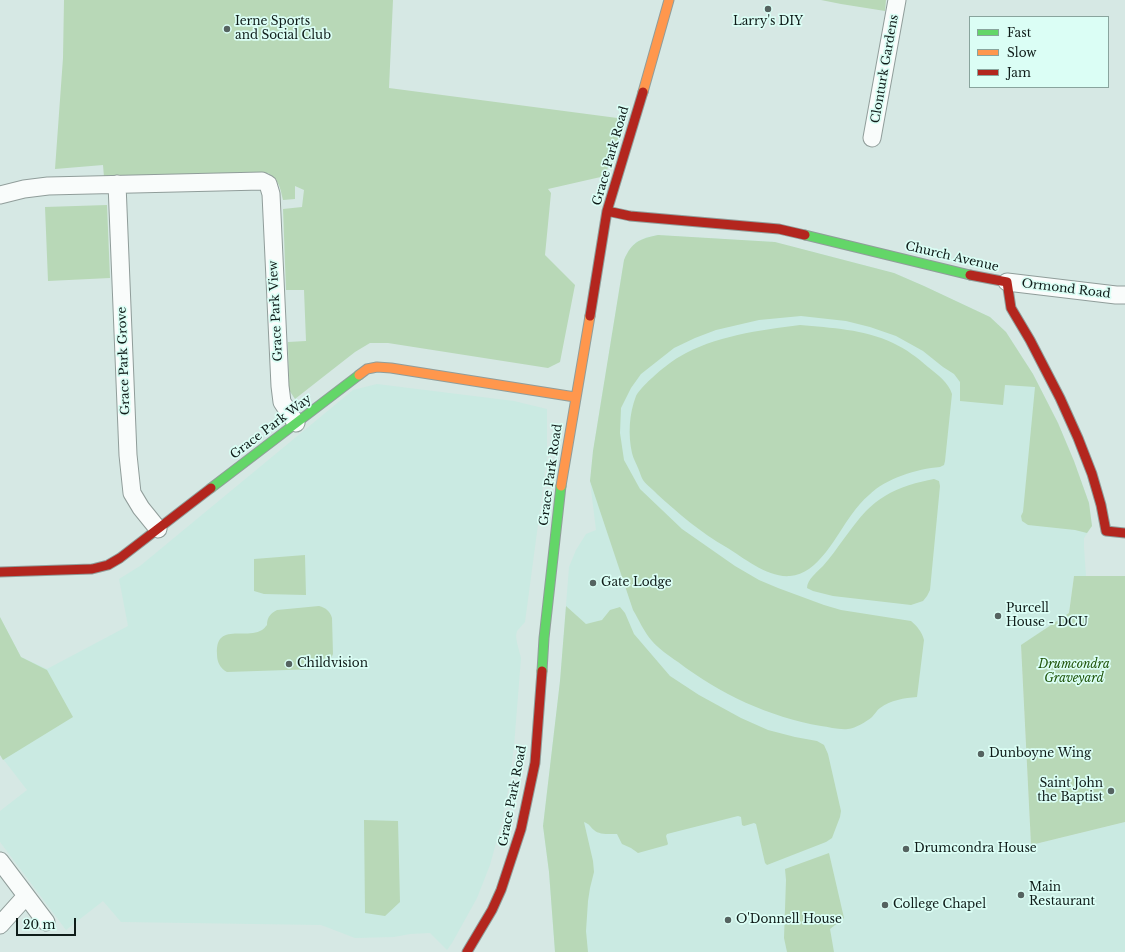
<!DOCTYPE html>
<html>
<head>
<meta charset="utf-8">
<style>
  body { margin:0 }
  #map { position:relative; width:1125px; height:952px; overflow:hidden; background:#d6e8e4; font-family:"Libre Baskerville",serif }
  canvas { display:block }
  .legend { position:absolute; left:969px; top:16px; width:140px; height:72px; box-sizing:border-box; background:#dbfef5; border:1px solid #89a49d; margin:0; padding:5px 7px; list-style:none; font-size:12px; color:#0f1c19 }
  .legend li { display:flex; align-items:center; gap:8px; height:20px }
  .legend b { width:20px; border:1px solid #89a49d }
  .scale { position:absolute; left:16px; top:918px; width:60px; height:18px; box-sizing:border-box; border:2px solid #0f1c19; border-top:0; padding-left:5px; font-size:12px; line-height:14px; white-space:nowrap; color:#0f1c19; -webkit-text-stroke:3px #dbfef5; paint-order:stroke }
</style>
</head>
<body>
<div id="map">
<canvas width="1125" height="952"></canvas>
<ul class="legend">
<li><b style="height:5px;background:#63d668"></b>Fast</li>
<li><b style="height:5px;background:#ff974d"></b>Slow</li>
<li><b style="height:5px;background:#b3261e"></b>Jam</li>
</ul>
<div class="scale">20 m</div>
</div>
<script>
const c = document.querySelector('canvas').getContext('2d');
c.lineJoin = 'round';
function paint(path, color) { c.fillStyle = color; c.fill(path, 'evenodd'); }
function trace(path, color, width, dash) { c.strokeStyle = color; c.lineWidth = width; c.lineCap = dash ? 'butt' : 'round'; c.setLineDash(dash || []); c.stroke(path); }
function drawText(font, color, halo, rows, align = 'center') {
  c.font = font + ' "Libre Baskerville",serif'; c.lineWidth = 3.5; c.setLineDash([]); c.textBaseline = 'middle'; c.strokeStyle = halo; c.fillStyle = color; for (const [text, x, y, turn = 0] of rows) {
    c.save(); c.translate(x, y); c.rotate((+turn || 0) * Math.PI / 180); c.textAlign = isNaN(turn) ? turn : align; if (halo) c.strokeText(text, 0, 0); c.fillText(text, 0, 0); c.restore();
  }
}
paint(new Path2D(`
  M 658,235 L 775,242 L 894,273 L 924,286 L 990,317 L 1006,332 L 1033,374 L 1058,423 L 1074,461 L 1089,503 L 1092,526 L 1084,538 L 1084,547 L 1086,576 L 1074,576 L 1069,613 L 1021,646 L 1031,845 L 1125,822 L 1125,952 L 555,952 L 549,872 L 543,826 L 560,681 L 569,567 L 576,550 L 586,534 L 596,530 L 590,481 L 593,451 L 624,260 L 629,250 L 636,242 L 647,237 Z
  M 377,384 L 514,401 L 547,409 L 547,457 L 525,622 L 517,631 L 516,636 L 517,643 L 521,658 L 514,746 L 509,786 L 502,821 L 490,865 L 477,898 L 452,943 L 447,950 L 430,933 L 410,934 L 394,937 L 355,938 L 321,925 L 121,922 L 103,901 L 66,930 L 0,842 L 0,811 L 27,790 L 0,755 L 0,617 L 21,657 L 47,669 L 128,626 L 119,579 L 140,566 L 353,390 Z`), '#caeae2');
paint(new Path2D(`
  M 64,0 L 393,0 L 389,88 L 625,119 L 605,176 L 548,189 L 551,193 L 545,255 L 575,285 L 560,362 L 548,368 L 388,343 L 370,343 L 355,352 L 323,377 L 295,399 L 289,390 L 288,342 L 306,341 L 304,290 L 286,290 L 283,209 L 302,207 L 304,190 L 295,186 L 295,199 L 283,200 C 280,186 279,181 268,173 L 104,177 L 103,165 L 55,169 L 63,58 Z
  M 821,0 L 886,0 L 885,11 L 841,4 Z
  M 107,205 L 110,278 L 48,281 L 45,207 Z
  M 658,235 L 775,242 L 894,273 L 924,286 L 990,317 L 1006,332 L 1033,374 L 1058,423 L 1074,461 L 1089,503 L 1092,526 L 1087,533 L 1075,530 L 1028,525 L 1022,521 L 1021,516 L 1023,512 L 1035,387 L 1005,385 L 1003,405 L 960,401 L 960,382 L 954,374 L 943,367 L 923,351 L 896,336 L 870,327 L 846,321 L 801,316 L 759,320 L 716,330 L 695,338 L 674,348 L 641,374 L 631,388 L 621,408 L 620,433 L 624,460 L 640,489 L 682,529 L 735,566 L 759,580 L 778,588 L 824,605 L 841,610 L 911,621 C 917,626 922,632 924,640 L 917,697 C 904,698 891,700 880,708 C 877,710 875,714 872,717 C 866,722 856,728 848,729 C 839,730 829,727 821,726 C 769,717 720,694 678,662 C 669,656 659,649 652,641 C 644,632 639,620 633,610 L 590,481 L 593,451 L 624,260 C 632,242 639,239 658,235 Z
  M 800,325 C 831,328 864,329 893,343 C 906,349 918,358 928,367 C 937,374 949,383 952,394 L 945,461 L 944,465 L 940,467 C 917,469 886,478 869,495 C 863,500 857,507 852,514 C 837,534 818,575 790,576 C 768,578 744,558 726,547 C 701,533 678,513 657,494 C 653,489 646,485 643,480 C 641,477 640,472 638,468 C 636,463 633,458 632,453 C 628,435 629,414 636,396 C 641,386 668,363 679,357 C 714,336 760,330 800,325 Z
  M 934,479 L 939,481 L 940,486 L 930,590 L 927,596 L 923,601 L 911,605 L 833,596 L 813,591 L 807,588 C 807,580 817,572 823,566 C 838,549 850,528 866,511 C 872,505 878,500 885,496 C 899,487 918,482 934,479 Z
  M 305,555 L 306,595 L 264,594 L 254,591 L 254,559 Z
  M 1074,576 L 1125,576 L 1125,822 L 1031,845 L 1021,645 L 1069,613 Z
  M 319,606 C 326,608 330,611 332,618 L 333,654 C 330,662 325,666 317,669 L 227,672 C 220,668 217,662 217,654 C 215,622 246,640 262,630 C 264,629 265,627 267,625 C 267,617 271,613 277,610 Z
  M 566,606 L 586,624 L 602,620 L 610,610 L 620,607 L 625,613 L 634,634 L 670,676 L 699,695 L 741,718 L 768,730 L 795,737 L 817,741 L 824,745 L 828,754 L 841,811 L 840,817 L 832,838 L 826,842 L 767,865 L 765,863 L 756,824 L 754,823 L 744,826 L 742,825 L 741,817 L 738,816 L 667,834 L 666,836 L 668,844 L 667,845 L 638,853 L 631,848 L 622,844 L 617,834 C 610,834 599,835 594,830 C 589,826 591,825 584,822 L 593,861 L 594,872 L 590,888 L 588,901 L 586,931 L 588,952 L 555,952 L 549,872 L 543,826 L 560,681 Z
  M 0,617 L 21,657 L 47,670 L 73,717 L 3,760 L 0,755 Z
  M 364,820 L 398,821 L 400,902 L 385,916 L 365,913 Z
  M 829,853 L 844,918 L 830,929 L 834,952 L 787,952 L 784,938 L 786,880 L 785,869 Z`), '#b8d8b7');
const street = new Path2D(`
  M 872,138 L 897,0
  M 117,184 L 128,455 L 132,493 L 141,508 L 158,529
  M 0,195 L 24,189 L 48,186 L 262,181 L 268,184 L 271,194 L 280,386 L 282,402 L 296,423
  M 1007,282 L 1116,295 L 1125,295
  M 0,861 L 46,922
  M 0,925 L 26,896`);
const fast = new Path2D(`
  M 805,235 L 970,275
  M 211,488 L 359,375
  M 542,671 L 544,638 L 561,486`);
const slow = new Path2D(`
  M 643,92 L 669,0
  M 359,375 L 367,369 L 377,367 L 391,368 L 575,397
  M 561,486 L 590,316`);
const jam = new Path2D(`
  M 607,211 L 630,216 L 779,229 L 805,235
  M 970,275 L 1007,282 L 1011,308 L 1030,340 L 1060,398 L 1078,438 L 1092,474 L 1101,505 L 1106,531 L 1125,533
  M 590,316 L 607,211 L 643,92
  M 0,572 L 92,569 L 108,565 L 120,558 L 211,488
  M 467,952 L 492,910 L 501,890 L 521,829 L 535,763 L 542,671`);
trace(street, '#909d9a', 19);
trace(fast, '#909d9a', 11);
trace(slow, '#909d9a', 11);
trace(jam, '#909d9a', 11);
trace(street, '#f9fcfb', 17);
trace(fast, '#63d668', 9);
trace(slow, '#ff974d', 9);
trace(jam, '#b3261e', 9);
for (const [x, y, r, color] of [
  [768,9,4,"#556360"],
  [227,29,4,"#556360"],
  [593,583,4,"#556360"],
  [998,616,4,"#556360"],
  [289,664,4,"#556360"],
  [981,754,4,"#556360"],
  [1111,791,4,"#556360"],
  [906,849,4,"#556360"],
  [1021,895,4,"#556360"],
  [885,905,4,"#556360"],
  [728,920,4,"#556360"]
]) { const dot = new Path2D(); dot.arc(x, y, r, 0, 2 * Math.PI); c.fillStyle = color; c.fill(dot); trace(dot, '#dbfef5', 1.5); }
drawText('12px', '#0f1c19', '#dbfef5', [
  ["Ierne Sports",235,22],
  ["and Social Club",235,36],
  ["Larry's DIY",768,22,"center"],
  ["Gate Lodge",601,583],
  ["Purcell",1006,609],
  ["House - DCU",1006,623],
  ["Childvision",297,664],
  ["Dunboyne Wing",989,754],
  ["Saint John",1103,784,"right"],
  ["the Baptist",1103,798,"right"],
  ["Drumcondra House",914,849],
  ["Main",1029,888],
  ["Restaurant",1029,902],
  ["College Chapel",893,905],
  ["O'Donnell House",736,920]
], 'left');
drawText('12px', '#0f1c19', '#dbfef5', [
  ["Clonturk Gardens",885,69,-80],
  ["Grace Park Road",611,156,-74],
  ["Church Avenue",952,257,13],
  ["Ormond Road",1066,289,7],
  ["Grace Park View",276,311,-93],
  ["Grace Park Grove",124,361,-92],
  ["Grace Park Way",271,427,-37],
  ["Grace Park Road",551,475,-82],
  ["Grace Park Road",513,796,-79]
]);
drawText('italic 12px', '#1f540a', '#dbfef5', [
  ["Drumcondra",1074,665],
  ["Graveyard",1074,679]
]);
</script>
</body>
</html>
